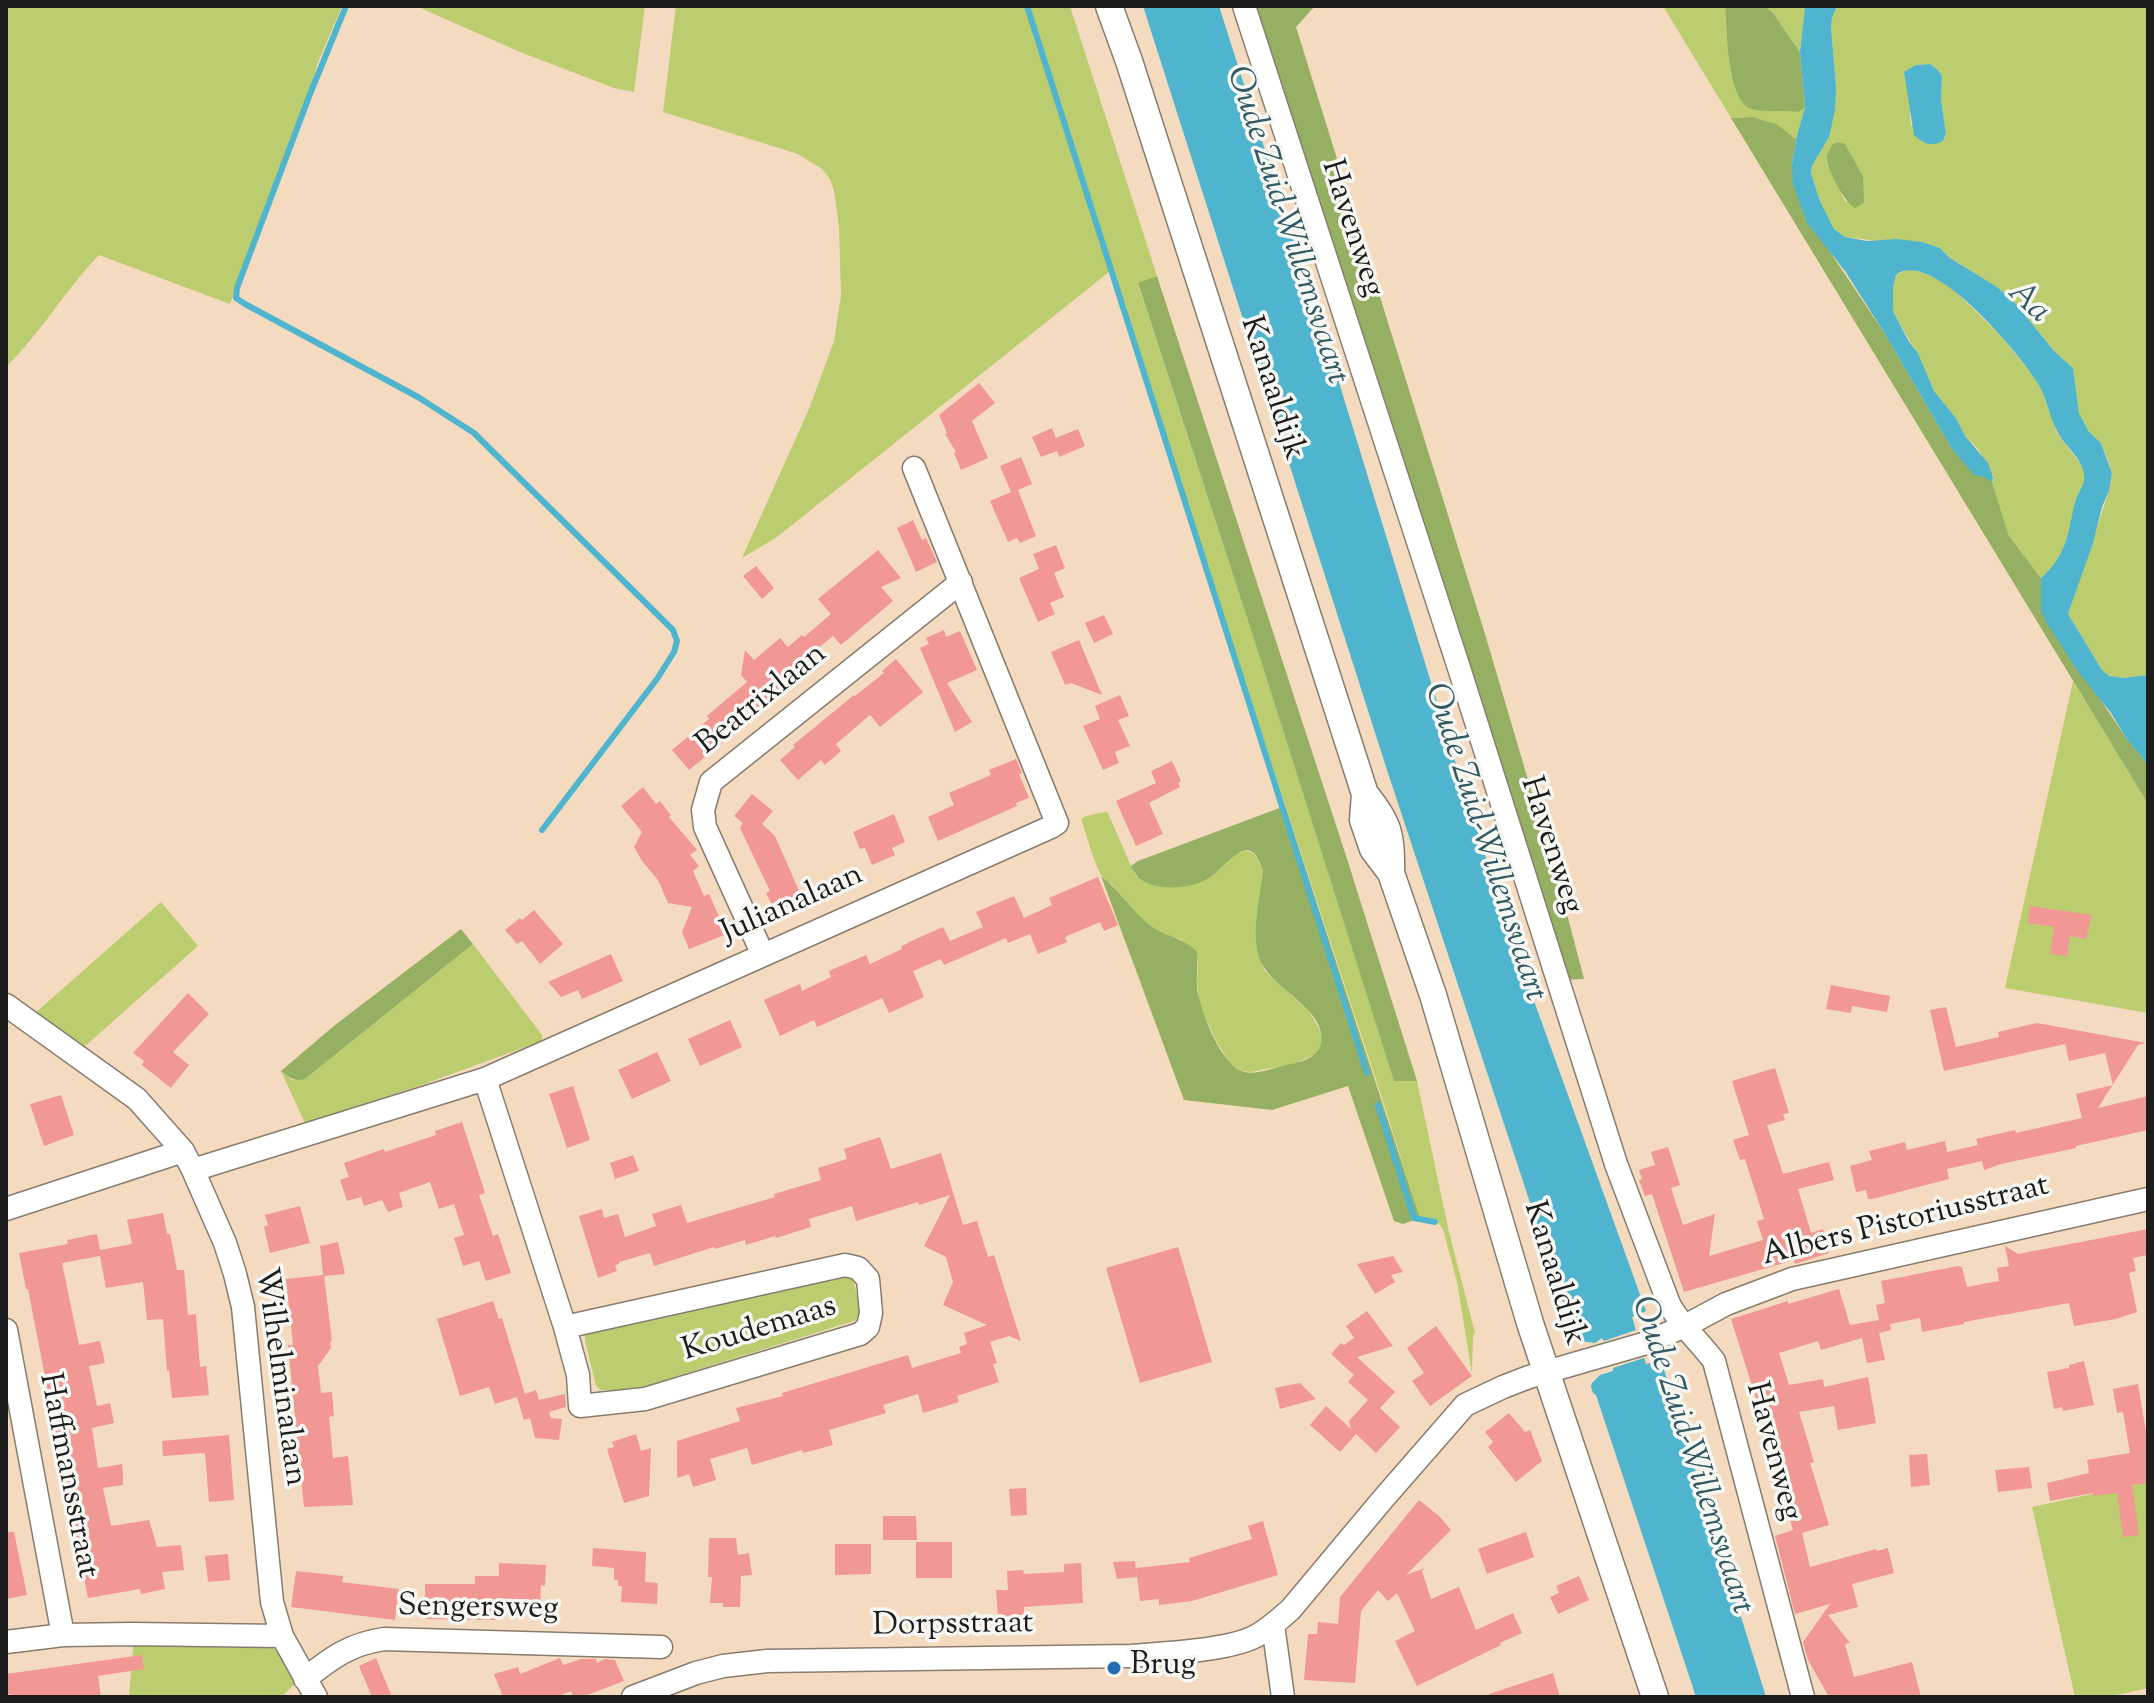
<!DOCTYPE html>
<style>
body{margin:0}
#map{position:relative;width:2154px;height:1703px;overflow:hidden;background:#f4dbbf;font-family:"Sorts Mill Goudy",serif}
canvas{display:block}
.frame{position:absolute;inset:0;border:8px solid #1c1c1c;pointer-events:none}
</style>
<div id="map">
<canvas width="2154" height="1703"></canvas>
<div class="frame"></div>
</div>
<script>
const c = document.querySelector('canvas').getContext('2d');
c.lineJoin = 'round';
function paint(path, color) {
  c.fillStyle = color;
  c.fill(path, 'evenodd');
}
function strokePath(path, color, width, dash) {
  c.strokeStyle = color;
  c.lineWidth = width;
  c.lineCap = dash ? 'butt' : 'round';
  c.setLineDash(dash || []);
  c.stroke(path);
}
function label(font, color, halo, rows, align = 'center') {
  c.font = font + ' "Sorts Mill Goudy",serif';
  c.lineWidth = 7;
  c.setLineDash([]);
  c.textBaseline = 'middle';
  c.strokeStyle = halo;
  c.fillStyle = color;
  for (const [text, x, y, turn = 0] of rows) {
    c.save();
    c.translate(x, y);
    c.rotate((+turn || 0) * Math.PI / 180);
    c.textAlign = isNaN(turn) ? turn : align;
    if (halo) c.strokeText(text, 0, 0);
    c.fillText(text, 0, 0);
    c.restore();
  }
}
const green = new Path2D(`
 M6 6H342L317 65 308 98 230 304 99 255C65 290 41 333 6 367Z
 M416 6H645L634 92 614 88 520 52Z
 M676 6H1070L1157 276 1138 284 1261 661 1394 1080 1417 1081 1449 1232 1475 1333 1473 1335 1472 1374 1457 1282 1443 1229 1435 1219 1420 1218 1381 1095 1109 272 777 537 742 558 809 409 834 341 841 296 839 227 834 191 830 179 822 169 798 154 663 112Z
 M1663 6H1725L1727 39 1784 110 1799 112 1805 107 1796 139C1771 121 1761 116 1731 118Z
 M1765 6H1805L1800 52 1773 13Z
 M1837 6H2148V675L2123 678 2109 677 2102 670 2068 614 2109 491 2112 473 2108 460 2101 443 2089 432 2079 413 2073 368 2054 351 2016 304 1997 287 1950 258 1940 248 1845 237 1834 229 1820 201 1811 173 1812 166 1829 137 1836 86 1831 27 1832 18ZM1930 64 1938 70 1942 76 1941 99 1946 135 1943 141 1911 125 1910 115 1916 65ZM1845 145 1863 176 1846 203 1830 170Z
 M1909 269 1935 276 1951 287 2000 335 2039 383 2057 433 2083 467 2085 477 2083 486 2076 498 2070 526 2062 553 2054 566 2041 578 2009 536 1992 482 1993 476 1978 449 1965 436 1956 418 1934 391 1918 353 1910 342 1893 311V288L1896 275Z
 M2073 681 2148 804V1013L2005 988Z
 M1105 812 1108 813 1131 866 1137 877 1233 856C1250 844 1258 855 1263 871L1256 941 1264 970 1309 1011 1318 1027 1321 1034V1046L1316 1054 1294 1064 1250 1072 1241 1071 1229 1062 1215 1039 1200 1006 1197 984 1198 961 1181 939C1150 935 1132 908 1113 886 1109 882 1103 878 1100 873 1092 857 1087 836 1081 819L1086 816Z
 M161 902 198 946 83 1048 34 1014Z
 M473 944 542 1035V1041L416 1087 305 1123 281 1071 292 1080 305 1079Z
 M851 1274 853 1278 861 1313 860 1317 854 1321 633 1390H600L596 1386 585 1341V1335L590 1330Z
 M2148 1482V1688L2108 1697H2075L2032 1507Z
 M134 1637 274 1643 298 1681 281 1697H129Z`);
const forest = new Path2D(`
 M1252 6H1315L1296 27 1485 634 1562 895 1584 979 1561 980Z
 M1725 6H1765L1773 13 1800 52 1805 107 1799 112C1786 110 1760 113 1749 108 1727 96 1727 29 1725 6Z
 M1752 117 1776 124 1796 139 1792 164 1828 249 1885 334 1952 449 1992 482 2009 536 2041 578V610L2126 738 2148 765V804L1731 118Z
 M1838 142 1845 144 1863 176 1864 203 1855 208C1844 202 1827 170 1827 156 1828 153 1831 147 1833 144Z
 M1157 276 1348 862 1417 1081H1394L1261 661 1138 283Z
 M1285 806 1420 1218 1403 1224 1394 1221 1348 1086 1272 1110 1184 1100 1101 876C1122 892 1134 916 1157 930 1172 938 1185 939 1197 952 1198 964 1196 976 1197 989 1201 1011 1220 1065 1244 1072 1256 1075 1274 1068 1286 1065 1299 1063 1318 1058 1321 1044 1328 1008 1268 988 1259 957 1251 934 1260 896 1263 871 1250 828 1230 863 1210 877 1192 890 1154 892 1138 877 1137 876 1131 867 1131 866L1138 861Z
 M461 929 473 944 305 1079C294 1082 290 1078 281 1071L335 1025Z`);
const water = new Path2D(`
 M1143 6H1219L1341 389 1452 751 1512 940 1646 1311 1632 1317 1646 1364 1661 1360 1766 1697H1696L1596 1395 1593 1393 1386 767Z
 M1805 6H1837L1832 18 1831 27 1836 86 1835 110 1829 137 1812 166 1811 173 1820 201 1834 229 1845 237 1867 241 1896 239 1922 242 1940 248 1950 258 1997 287 2016 304 2054 351 2073 368 2079 413 2089 432 2101 443 2112 473 2109 491 2102 507 2093 543 2068 614 2102 670 2109 676 2123 678 2148 675V765L2126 738 2111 713 2079 673 2046 622 2041 610V578C2068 554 2067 534 2075 502 2078 491 2086 485 2084 474 2082 458 2065 446 2058 433 2049 417 2047 397 2037 382 2019 354 1932 247 1896 275L1893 288V311L1909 342 1918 353 1934 391 1956 418 1965 436 1988 463 1993 477 1992 482 1984 477 1974 475 1952 449 1885 334 1845 271 1807 223 1793 184 1792 164 1796 139 1805 107 1800 52Z
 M1930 64 1938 70 1942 76 1941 99 1946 134 1943 141C1931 147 1924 144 1914 135L1904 72 1916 65Z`);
const pier = new Path2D(`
 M1639 1329 1647 1357 1613 1368V1371L1600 1375 1592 1383 1589 1393 1571 1337 1580 1341 1595 1343 1602 1338 1604 1341Z`);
const stream = new Path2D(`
 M346 6 310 94 237 288 236 298 245 304 418 397 474 433 673 630 677 641 674 652 657 679 542 830
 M1027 6 1367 1073
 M1378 1105 1414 1218 1435 1222`);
const building = new Path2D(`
 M979 383 995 403 972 421 988 458 961 470 954 453 956 452 945 434 947 433 939 415Z
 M1052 428 1056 438 1078 429 1085 446 1059 457 1057 451 1041 457 1032 437Z
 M1021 457 1032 484 1018 490 1036 536 1020 543 1017 538 1008 542 990 501 1011 492 1000 466Z
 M913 520 922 540 926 538 937 562 916 572 897 528Z
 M1056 545 1065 568 1054 573 1064 597 1050 603 1055 614 1038 622 1019 578 1039 569 1033 554Z
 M878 550 901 578 881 587 893 601 841 645 833 636 801 662 807 670 804 673 805 674 758 713 751 705 719 731 726 740 689 770 672 750 709 719 707 716 747 682 741 675 745 650 754 660 780 638 788 647 802 635 804 637 831 614 818 599Z
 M756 566 774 588 762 599 743 576Z
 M1104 615 1113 634 1094 643 1085 623Z
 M944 630 946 637 960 631 977 670 947 683 972 722 955 732 920 648 929 644 926 638Z
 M1079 640 1102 695 1071 683 1065 685 1051 652Z
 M896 659 923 692 880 727 870 715 836 744 841 751 825 765 821 760 798 780 780 760 795 747 793 745 854 695 855 696 884 673 882 671Z
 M1120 695 1129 716 1118 720 1130 746 1115 752 1119 763 1103 770 1083 726 1100 719 1095 706Z
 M1016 759 1022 773 1019 774 1029 798 1016 803 1017 806 938 841 928 817 954 805 949 793 991 775 989 770Z
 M1172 761 1181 781 1178 783 1180 787 1149 803 1163 834 1136 846 1116 801 1156 783 1151 771Z
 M643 787 656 804 660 801 671 815 669 817 697 850 690 855 699 866 693 871 704 896 709 894 727 934 689 949 682 932 692 907 668 903 658 880 642 861 634 847 642 832 621 806Z
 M752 794 773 811 762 824 775 836 803 900 779 910 778 908 774 909 766 893 770 891 740 828 743 823 734 816Z
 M894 814 905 842 892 848 895 855 872 865 865 848 860 849 853 832Z
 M1098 877 1118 925 1104 931 1100 922 1065 937 1067 942 1038 954 1030 934 1008 943 1006 938 944 965 941 959 913 971 924 997 889 1013 882 998 817 1027 814 1020 780 1036 764 1000 800 984 802 991 831 977 829 971 866 955 870 964 902 949 901 947 909 942 943 927 950 941 983 927 976 912 1014 896 1024 918 1052 905 1049 898Z
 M2030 906 2092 915 2086 939 2070 936 2067 956 2050 954 2054 927 2028 923Z
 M534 910 563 944 540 964 522 941 517 944 505 930 520 918 522 920Z
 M611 954 623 981 582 999 578 990 561 997 548 982Z
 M1831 985 1890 996 1887 1012 1852 1006 1851 1013 1826 1009Z
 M188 993 209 1014 173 1052 189 1065 171 1088 142 1065 144 1061 133 1053Z
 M1946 1007 1956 1047 1999 1037 1998 1032 2037 1023 2146 1043 2138 1045 2098 1108 2148 1096V1130L2076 1146V1148L2001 1164 1984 1170 1982 1161 1947 1169 1949 1179 1872 1199H1868L1866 1190 1856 1192 1850 1166 1872 1160 1869 1151 1905 1142 1907 1150 1945 1141 1947 1152 1978 1145 1976 1139 2015 1130 2016 1133 2082 1118 2076 1094 2113 1085 2105 1053 2069 1061 2065 1044 1944 1071 1930 1010Z
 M730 1020 742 1047 700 1066 688 1039Z
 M657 1052 671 1081 632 1099 618 1070Z
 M1775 1068 1789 1113 1783 1114 1785 1120 1767 1125 1783 1174 1829 1162 1834 1180 1798 1189 1811 1233 1823 1229 1829 1253 1795 1264 1794 1260 1684 1292 1652 1194 1645 1196 1639 1180 1642 1179 1639 1170 1655 1165 1651 1152 1668 1147 1680 1185 1671 1188 1683 1225 1715 1214 1709 1256 1763 1240 1757 1221 1764 1219 1745 1159 1740 1160 1733 1140 1749 1135 1732 1081Z
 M573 1086 590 1140 567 1148 549 1094Z
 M61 1095 74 1135 44 1146 30 1104Z
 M462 1122 485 1193 479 1195 493 1236 498 1234 511 1273 486 1281 479 1261 463 1266 454 1238 464 1235 454 1204 439 1209 430 1182 399 1193 403 1207 388 1212 382 1200 364 1206 361 1197 347 1201 340 1180 349 1177 344 1163 384 1149 385 1152 436 1135 435 1131Z
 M880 1137 891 1169 941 1153 963 1225 977 1221 988 1257 994 1255 1021 1341 1009 1336 990 1342 997 1363 993 1364 999 1382 957 1396 959 1402 923 1413 918 1394 883 1405 886 1413 829 1430 833 1445 815 1450 803 1453 802 1450 752 1465 747 1448 710 1459 716 1480 693 1487 689 1474 677 1478V1441L740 1421 736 1408 783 1396 782 1393 908 1355 912 1368 961 1353 959 1347 967 1344 964 1333 987 1325 943 1305 953 1282 946 1257 924 1246 950 1195 919 1205 918 1202 856 1221 852 1206 809 1219 811 1227 776 1238 775 1236 746 1245 745 1240 715 1249 714 1247 654 1266 650 1253 619 1262V1264L615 1265 617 1271 598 1278 579 1216 602 1209 604 1218 618 1214 625 1237 656 1226 652 1214 681 1205 687 1223 775 1197 774 1194 821 1180 818 1168 847 1159 844 1149Z
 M633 1155 639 1171 615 1179 610 1163Z
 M300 1206 310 1243 270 1253 264 1227 268 1225 265 1215Z
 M163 1213 167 1234H170L177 1270H184L188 1315 196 1314 200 1367 206 1366 209 1395 172 1398 169 1370 167 1371 163 1319 147 1320 143 1282 106 1288 100 1256 62 1263 79 1345 100 1341 105 1363 89 1366 97 1406 110 1403 114 1423 92 1428 98 1468 122 1464 123 1474V1485L103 1488 111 1526 149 1520 157 1547 181 1545 184 1570 162 1572 165 1589 141 1594 140 1589 88 1598 28 1289H26L19 1253 68 1244 67 1240 97 1234 100 1250 132 1244 127 1220Z
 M2148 1229V1255L2133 1258 2136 1271 2129 1273 2137 1312 2116 1319 2074 1326 2069 1303 1964 1322V1324L1922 1332 1920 1318 1890 1324 1891 1330 1879 1333 1885 1360 1867 1363 1862 1338 1821 1350 1818 1341 1779 1353 1789 1385 1823 1379 1824 1387 1868 1377 1876 1423 1838 1430 1834 1406 1799 1412 1814 1462 1810 1463 1829 1525 1802 1533 1810 1567 1876 1549 1877 1551 1888 1548 1894 1573 1852 1584 1858 1607 1828 1615 1850 1643 1845 1644 1854 1677 1912 1662 1921 1697H1829L1808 1660 1803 1642 1830 1604 1795 1614 1775 1536 1793 1530 1783 1497 1774 1463 1776 1462 1731 1319 1788 1301V1304L1839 1289 1850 1325 1879 1320 1876 1305 1885 1303 1881 1281 1958 1266 1962 1267 1967 1287 1999 1281 1997 1268 2009 1266 2005 1246 2018 1254Z
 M338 1242 345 1274 324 1276 332 1341 330 1342 331 1348 318 1366 321 1393 332 1392 334 1416 329 1417 333 1458 348 1456 353 1505 304 1507 288 1345H293L286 1279 323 1275 320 1246Z
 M1178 1247 1212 1362 1140 1383 1106 1268Z
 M1393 1256 1403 1272 1391 1275 1395 1282 1375 1294 1357 1264Z
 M493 1301 499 1319 502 1318 525 1394 536 1390 539 1400 565 1394 566 1407 549 1412 551 1418 562 1419 559 1440 535 1438 530 1418 524 1420 517 1397 495 1404 489 1387 460 1396 437 1319Z
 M1367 1311 1393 1346 1357 1357 1395 1392 1380 1408 1400 1427 1376 1453 1356 1434 1340 1452 1310 1425 1326 1406 1351 1429 1349 1421 1368 1400 1348 1382 1354 1375 1331 1354 1341 1343 1344 1345 1354 1338 1346 1326Z
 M1436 1326 1472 1376 1430 1406 1412 1381 1424 1373 1407 1348Z
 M2084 1361 2094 1405 2063 1411 2062 1407 2054 1409 2047 1372 2069 1368V1365Z
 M1300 1383 1316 1399 1280 1409 1275 1388Z
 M2138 1384 2148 1444V1483L2132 1485 2139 1535 2123 1537 2117 1493 2093 1496V1493L2050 1501 2047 1483 2089 1473 2087 1460 2130 1453 2123 1412 2117 1413 2113 1389Z
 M1509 1413 1525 1432 1530 1430 1542 1461 1516 1482 1488 1447 1493 1442 1485 1432Z
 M636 1434 641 1451 651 1448 649 1496 624 1503 607 1449 614 1447 612 1442Z
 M229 1435 234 1500 209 1502 205 1453 163 1456 162 1441Z
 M1927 1454 1930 1485 1911 1487 1909 1455Z
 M2029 1467 2032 1488 1998 1492 1995 1470Z
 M1026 1488 1027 1515 1011 1516 1009 1489Z
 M1419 1500 1439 1516 1451 1530 1406 1575 1425 1568 1422 1571 1431 1599 1459 1587 1476 1630 1513 1613 1522 1633 1500 1643 1501 1645 1417 1686 1395 1641 1415 1631 1397 1593 1388 1601 1378 1590 1361 1611 1355 1683 1304 1680 1308 1634H1317L1318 1622 1338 1624 1340 1597Z
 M883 1516H916L917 1540H883Z
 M1263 1521 1278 1575 1192 1601 1159 1605V1599L1140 1601 1136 1568 1190 1562 1189 1558 1252 1539 1248 1526Z
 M6 1532H14L27 1595 6 1599Z
 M1526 1532 1534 1557 1487 1574 1478 1549Z
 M709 1538H736L738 1555 749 1553 752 1575 741 1576 740 1607H723V1603H710L712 1577H708Z
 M916 1542H952V1578H916Z
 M835 1544H871V1574L835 1575Z
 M593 1548 646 1552 645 1582 658 1583 657 1604 621 1602 622 1586H618V1580H614V1568L592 1566Z
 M228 1554 230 1580 208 1582 205 1556Z
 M1135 1561 1137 1577 1117 1579 1113 1562Z
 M499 1563 546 1565 545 1586 541 1585 540 1612 496 1610V1620L425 1619V1584H475V1576H499Z
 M1081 1563 1083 1603 1024 1607V1615L998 1617 996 1590H1008L1007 1571 1023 1570 1024 1574 1064 1572V1564Z
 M296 1571 343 1576 342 1582 399 1589 395 1620 291 1607Z
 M1579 1576 1589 1600 1558 1614 1550 1597 1559 1593 1556 1586Z
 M142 1655 144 1669 98 1676 101 1697H11V1694L6 1695V1674Z
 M376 1658 392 1697H372L359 1666Z
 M560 1658 563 1665 581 1659H596L597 1663 605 1659 615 1660 624 1681 582 1697H573L571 1691 557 1697H503L494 1674 518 1667 520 1674Z
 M1553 1673 1560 1697H1489V1694Z`);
const minor = new Path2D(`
 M1244 6 1459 668 1616 1164 1669 1304C1680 1325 1700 1342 1714 1361L1803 1697
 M763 955 705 827 703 810 711 782 961 582
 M6 1005 137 1099 183 1151 193 1170 225 1243 235 1274 243 1307 272 1602 282 1636 316 1697
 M485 1079 565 1327 845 1265 858 1268 868 1279 871 1313 868 1327 860 1334 645 1399 580 1406 578 1375 565 1327
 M193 1170 485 1079 1051 827 1057 823 914 468
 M6 1209 183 1151
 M6 1330 63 1635
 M1273 1625 1283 1697
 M6 1642 63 1635 132 1634 282 1636
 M305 1679C331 1658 350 1644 384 1639L661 1647
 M633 1697 696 1673 723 1666 767 1661 1131 1656C1163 1653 1228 1651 1256 1636 1269 1629 1280 1619 1291 1609L1383 1499 1465 1405 1503 1387 1529 1377 1643 1344 1685 1326 1726 1304 1792 1279 2148 1199`);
const major = new Path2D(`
 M1109 6 1129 61 1365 794C1389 823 1392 836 1391 873
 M1365 794 1363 820 1373 849 1391 873 1433 995 1530 1323 1655 1697`);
const markers = [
 [1114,1668,8,"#1f6fb2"]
];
const streetNames = [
 ["Havenweg",1350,229,72],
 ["Kanaaldijk",1270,389,72],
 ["Beatrixlaan",763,701,-39],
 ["Havenweg",1549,846,72],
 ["Julianalaan",793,906,-24],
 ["Albers Pistoriusstraat",1906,1223,-14],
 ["Kanaaldijk",1552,1274,73],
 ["Koudemaas",760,1331,-17],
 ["Wilhelminalaan",278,1377,82],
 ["Havenweg",1771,1452,75],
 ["Haffmansstraat",66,1476,79],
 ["Sengersweg",478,1610,1],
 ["Dorpsstraat",953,1627,-1]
];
const poiNames = [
 ["Brug",1130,1668]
];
const waterNames = [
 ["Oude Zuid-Willemsvaart",1285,226,72],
 ["Aa",2027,304,44],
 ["Oude Zuid-Willemsvaart",1483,843,72],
 ["Oude Zuid-Willemsvaart",1690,1456,72]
];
paint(green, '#bccd70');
paint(forest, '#95b062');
paint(water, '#4fb5ce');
paint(pier, '#f4dbbf');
strokePath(stream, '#4fb5ce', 6);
paint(building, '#f19794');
strokePath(minor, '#887c6e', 25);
strokePath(major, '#887c6e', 29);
strokePath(minor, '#fff', 22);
strokePath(major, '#fff', 26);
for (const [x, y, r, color] of markers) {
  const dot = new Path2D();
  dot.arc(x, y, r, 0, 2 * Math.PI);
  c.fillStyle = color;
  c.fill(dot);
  strokePath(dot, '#f6f6f2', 3);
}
label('32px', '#1c1c1c', '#f6f6f2', streetNames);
label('32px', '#1c1c1c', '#f6f6f2', poiNames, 'left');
label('italic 34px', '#305963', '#f6f6f2', waterNames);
</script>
